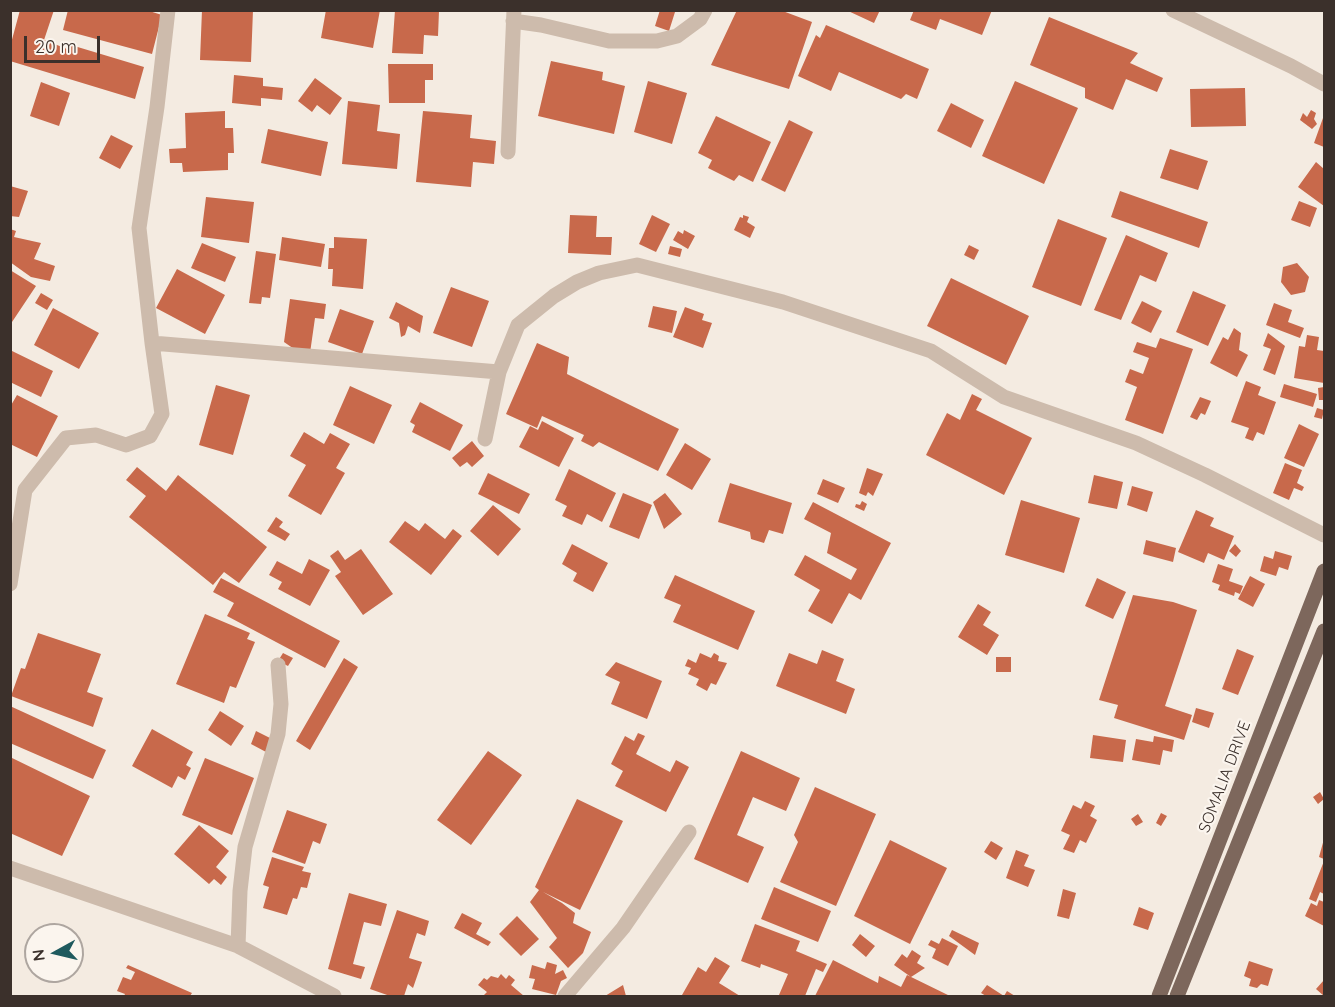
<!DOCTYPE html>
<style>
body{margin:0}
#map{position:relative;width:1335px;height:1007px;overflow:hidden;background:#f4ebe1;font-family:Quicksand,sans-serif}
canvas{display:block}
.frame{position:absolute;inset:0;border:12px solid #3b302b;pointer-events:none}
.north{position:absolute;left:24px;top:923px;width:60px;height:60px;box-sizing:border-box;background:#fbf5ee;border:2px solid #aea6a0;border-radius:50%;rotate:262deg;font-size:16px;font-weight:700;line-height:24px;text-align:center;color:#3b302b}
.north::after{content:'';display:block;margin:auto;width:21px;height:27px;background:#1f5a5e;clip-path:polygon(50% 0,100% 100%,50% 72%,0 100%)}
.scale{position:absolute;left:24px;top:36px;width:76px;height:27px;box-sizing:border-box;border:3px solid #3b302b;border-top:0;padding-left:8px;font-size:18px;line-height:21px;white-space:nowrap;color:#3b302b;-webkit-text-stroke:4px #fbf5ee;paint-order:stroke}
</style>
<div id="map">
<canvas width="1335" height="1007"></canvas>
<div class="frame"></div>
<div class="north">N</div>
<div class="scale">20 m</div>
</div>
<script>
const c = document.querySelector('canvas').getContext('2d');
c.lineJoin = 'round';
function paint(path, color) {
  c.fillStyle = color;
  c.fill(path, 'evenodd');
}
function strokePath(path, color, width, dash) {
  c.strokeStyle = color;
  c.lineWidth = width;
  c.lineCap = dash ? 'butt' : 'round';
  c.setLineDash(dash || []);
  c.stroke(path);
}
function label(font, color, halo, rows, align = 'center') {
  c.font = font + ' Quicksand,sans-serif';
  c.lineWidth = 4.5;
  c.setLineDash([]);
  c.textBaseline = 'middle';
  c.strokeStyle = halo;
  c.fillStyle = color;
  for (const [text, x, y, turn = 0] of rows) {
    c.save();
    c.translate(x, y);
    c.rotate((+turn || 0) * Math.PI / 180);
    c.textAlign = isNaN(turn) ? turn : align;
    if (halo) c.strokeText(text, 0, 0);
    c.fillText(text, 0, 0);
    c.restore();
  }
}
const building = new Path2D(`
 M20 10H54L44 40 70 50 71 45 144 67 135 99 10 61V47Z
 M68 10H146L162 15 152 54 63 30Z
 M202 10H253L251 62 200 60Z
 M326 10H380L373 48 321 38Z
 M395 10 439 11 438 36 424 35 423 54 392 53Z
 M660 10 675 12 669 31 655 26Z
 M737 10H780L812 22 789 89 711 65Z
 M846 10H880L874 23Z
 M914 10H992L982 35 940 19 936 30 910 20Z
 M1049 17 1138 53 1130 63 1163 78 1157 92 1126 79 1113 110 1085 98V88L1030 65Z
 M826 25 929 69 917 99 906 94 901 99 839 72 831 91 798 76 816 35 820 38Z
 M551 61 603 72 602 80 625 86 614 134 538 116Z
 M388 64H433V80H425V103H389Z
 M234 75 263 78V86L283 88 282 100 261 98V106L232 103Z
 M315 78 342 98 330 115 317 105 312 112 298 101Z
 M648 81 687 93 672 144 634 132Z
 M1015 81 1078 108 1044 184 982 156Z
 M41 82 70 93 59 126 30 116Z
 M1245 88 1246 126 1191 127 1190 89Z
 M348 101 380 105 377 131 400 134 397 169 342 164Z
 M951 103 984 120 971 148 937 131Z
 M1311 110 1316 113 1314 119 1317 124 1312 129 1300 120 1303 113 1307 117Z
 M225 111V128H233L234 153H228V170L183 172 182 163H170L169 149 186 148 185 113Z
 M423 111 472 115 470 138 496 141 494 164 473 162 471 187 416 182Z
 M716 116 771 142 753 182 739 175 734 181 708 168 712 160 698 153Z
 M1323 118H1324V147L1314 143Z
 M789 120 813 132 785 192 761 180Z
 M268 129 328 142 321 176 261 163Z
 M111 135 133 146 120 169 99 158Z
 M1170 149 1208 161 1198 190 1160 178Z
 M1316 162 1324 169V206L1298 187Z
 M10 186 28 191 19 217 10 216Z
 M1120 191 1208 222 1199 248 1111 217Z
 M206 197 254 202 249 243 201 237Z
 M1299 201 1317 208 1310 227 1291 220Z
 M570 215 597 216 596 237H612L611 255 568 253Z
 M652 215 670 224 656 252 639 244Z
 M743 215 749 217 747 222 755 227 750 238 734 230 740 217 743 218Z
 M1058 219 1107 238 1081 306 1032 287Z
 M10 229 16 231 14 237 41 243 34 259 55 266 50 281 31 277 10 262Z
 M684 230 695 236 688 249 673 240 678 231 683 234Z
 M1126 235 1168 253 1156 282 1140 275 1121 320 1094 310Z
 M282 237 325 244 321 267 279 260Z
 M334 237 367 239 363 289 332 286 333 269H328L329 248H334Z
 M202 243 236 257 225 282 191 268Z
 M969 245 979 250 974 260 964 255Z
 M670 246 682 249 680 257 668 254Z
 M256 251 276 254 270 298 262 297 261 304 249 303Z
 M1297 263 1309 277 1305 292 1291 295 1281 282 1283 267Z
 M177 269 225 295 205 334 156 308Z
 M10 270 36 286 10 325Z
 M951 278 1029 316 1006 365 927 326Z
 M451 287 489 301 472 347 433 333Z
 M1193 291 1226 305 1208 346 1176 332Z
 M41 293 53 300 47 310 35 303Z
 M290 299 326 304 324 319 315 318 310 353 297 351 284 342Z
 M1142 301 1162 311 1151 333 1131 323Z
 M396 302 423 316 420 333 408 326 405 335 401 337 399 323 389 318Z
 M1274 303 1292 310 1288 322 1304 328 1300 338 1266 325Z
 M653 306 677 311 672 333 648 327Z
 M685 307 704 314 702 320 712 323 703 348 673 337Z
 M53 308 99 333 79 369 34 345Z
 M340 309 374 321 362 354 328 342Z
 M1234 328 1241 333 1239 350 1248 355 1237 377 1210 363 1223 337 1228 340Z
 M1268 333 1285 346 1275 375 1263 370 1271 349 1263 346Z
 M1307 335 1319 337 1317 350 1324 351V383L1294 378 1299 346 1305 347Z
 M1160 338 1193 349 1163 434 1125 420 1137 387 1125 382 1130 369 1143 374 1149 358 1133 352 1137 342 1156 348Z
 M537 343 569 357 567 374 679 429 658 471 599 442 593 447 581 441 584 435 542 416 537 428 506 414Z
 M10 350 53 371 41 397 10 382Z
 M1246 381 1261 387 1258 395 1276 402 1264 435 1257 432 1253 441 1245 438 1249 428 1231 422Z
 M1284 384 1317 394 1313 407 1280 397Z
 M216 385 250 395 233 455 199 445Z
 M350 386 392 405 374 444 333 425Z
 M1324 387V400H1319L1318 388Z
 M972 394 982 399 976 410 1032 438 1004 495 926 455 947 413 960 420Z
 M17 395 58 416 37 457 10 444V407Z
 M1200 397 1211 401 1205 415 1201 413 1197 420 1190 417Z
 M420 402 463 425 450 451 412 432 415 425 410 422Z
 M1317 408 1324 410 1322 419 1314 417Z
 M542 421 574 438 559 467 519 447 530 426 538 430Z
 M1299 424 1319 434 1304 467 1284 458Z
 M304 432 324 444 330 433 350 444 336 468 345 473 321 515 288 496 306 465 290 456Z
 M472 441 484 456 472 467 467 462 460 467 452 458Z
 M685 443 711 459 692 490 666 475Z
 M1285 463 1302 470 1297 483 1304 487 1302 491 1294 488 1289 500 1273 493Z
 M137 467 166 491 178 475 267 547 239 583 224 572 213 585 129 517 146 496 126 480Z
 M867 468 883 474 873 496 868 492 866 496 859 493Z
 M569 469 616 493 602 522 587 514 582 525 562 516 567 506 555 500Z
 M488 473 530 494 519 514 478 494Z
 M1094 475 1123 482 1117 509 1088 503Z
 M823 479 845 488 838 503 817 494Z
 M730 483 792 503 783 534 769 530 764 543 751 539 750 532 718 522Z
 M1132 486 1153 492 1147 512 1127 505Z
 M623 493 652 505 639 539 609 527Z
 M665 493 682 514 664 529 653 502Z
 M1021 500 1080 518 1064 573 1005 555Z
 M862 501 867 504 864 511 855 507 856 504 860 505Z
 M813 502 891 543 861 600 849 593 832 624 808 611 820 590 794 575 805 555 851 580 857 569 827 553 831 533 804 519Z
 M493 505 521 529 498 556 470 531Z
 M1196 510 1214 518 1210 526 1234 536 1224 560 1208 553 1204 563 1178 552Z
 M276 517 283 522 279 527 290 534 285 541 267 531Z
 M405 521 419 531 425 523 445 539 453 529 462 536 431 575 389 542Z
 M1146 540 1176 548 1173 562 1143 554Z
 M572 544 608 563 593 592 573 581 577 573 562 564Z
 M1235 544 1241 551 1236 557 1229 551Z
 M361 549 393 594 363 615 335 576 341 572 330 556 338 550 345 560Z
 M1275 551 1292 556 1288 570 1279 567 1276 576 1260 571 1264 556 1273 559Z
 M309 559 330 570 310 606 278 589 282 582 269 575 277 561 302 574Z
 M1218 564 1233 569 1229 581 1243 586 1240 594 1235 592 1234 596 1218 590 1220 585 1212 582Z
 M675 575 755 611 738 650 673 622 681 605 664 598Z
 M1250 576 1265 584 1253 607 1238 599Z
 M221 578 340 641 325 668 227 616 234 603 213 592Z
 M1097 578 1126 592 1113 619 1085 606Z
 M1133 595 1173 602 1197 610 1165 706 1192 715 1184 740 1114 718 1118 705 1099 700Z
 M978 604 991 612 983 625 999 635 987 655 958 637Z
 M205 614 250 633 247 639 255 642 236 688 230 686 224 703 176 684Z
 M38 633 101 654 87 692 103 698 93 727 11 696 21 668 25 669Z
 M1237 649 1254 656 1238 695 1222 689Z
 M822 650 844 659 836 681 855 689 846 714 776 686 789 653 817 664Z
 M283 653 293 658 288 666 278 661Z
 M700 653 711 658 714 653 719 656 718 661 727 663 716 685 711 683 707 691 696 685 699 679 688 674 691 668 685 666 688 659 696 663Z
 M996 657H1011V672H996Z
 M344 658 358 667 310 750 296 741Z
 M616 662 662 681 647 719 611 704 620 682 605 675Z
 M10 706 106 750 93 779 10 743Z
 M1196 708 1214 713 1209 728 1192 722Z
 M220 711 244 726 231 746 208 730Z
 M152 729 193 752 186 765 191 768 185 780 178 776 172 788 132 766Z
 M256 731 272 739 266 752 251 744Z
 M638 733 645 736 636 754 670 772 676 760 689 767 666 812 615 786 623 771 611 764 625 736 634 741Z
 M1093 735 1126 740 1123 762 1090 758Z
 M1154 736 1174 740 1172 752 1163 750 1160 765 1132 760 1136 739 1153 742Z
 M488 751 522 775 471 845 437 820Z
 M741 751 800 778 786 811 753 797 737 835 764 847 748 883 694 859Z
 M10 757 90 796 62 856 10 833Z
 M205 758 254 778 232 835 182 815Z
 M815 787 876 814 836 906 780 882 798 842 794 835Z
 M1320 792 1324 799 1318 804 1313 797Z
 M577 799 623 821 580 910 543 892 562 903 575 913 573 923 591 932 583 953 568 968 549 947 557 938 530 902 539 890 535 887Z
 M1085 801 1095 806 1090 816 1097 820 1086 843 1080 840 1074 853 1063 849 1070 835 1061 831 1073 805 1081 809Z
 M287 810 327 824 320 844 313 841 305 864 272 852Z
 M1161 813 1167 816 1161 826 1156 823Z
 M1138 814 1143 822 1136 826 1131 819Z
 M199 825 229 851 216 867 227 877 221 885 214 879 209 884 174 854Z
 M1324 839V859L1319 857Z
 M890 840 947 868 910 944 854 916Z
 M991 841 1003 848 996 860 984 852Z
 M1016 850 1029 855 1024 866 1035 870 1028 887 1006 878Z
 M272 857 304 867 302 871 311 873 307 888 301 887 297 899 293 898 287 915 263 908 269 887 263 885Z
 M1324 861V894L1320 892 1316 902 1309 899Z
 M774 887 831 911 818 942 761 919Z
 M1063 889 1076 893 1069 919 1057 916Z
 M349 893 387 904 381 926 364 922 353 964 365 967 361 979 328 969Z
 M1319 900 1324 902V926L1305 916 1311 903 1317 906Z
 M1139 907 1154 913 1148 930 1133 925Z
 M397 910 429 921 425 936 417 933 409 958 422 962 413 988 408 984 404 996H390L370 989Z
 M462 913 482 923 476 934 491 942 488 946 454 928Z
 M517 916 539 939 521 956 499 934Z
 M755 924 800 941 796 951 827 964 823 972 816 969 805 996 779 995 788 974 761 964 760 968 741 961Z
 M952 930 979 943 975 955 949 936Z
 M860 934 875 946 866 957 852 945Z
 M942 938 958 946 948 966 932 958 936 949 928 945 931 940 939 944Z
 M912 950 921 956 917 963 925 968 911 977 894 965 902 954 907 958Z
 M715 957 730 966 719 983 740 996H684L682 995 698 967 706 972Z
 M833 960 878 983 879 976 901 987 907 975 950 996H815Z
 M1249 961 1273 969 1268 986 1261 984 1257 988 1249 986 1251 979 1244 976Z
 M547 962 557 965 555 974 563 970 567 978 561 981 556 995 532 989 535 979 529 978 532 965 545 969Z
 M128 965 192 993 190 996H124L125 994 117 991 123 977 131 980 135 972 126 968Z
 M501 974 506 979 509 975 515 980 511 985 524 996H483L487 992 478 985 484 978 487 980 491 976 498 978Z
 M1324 980V996L1316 989Z
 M623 985 626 996H605Z
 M987 985 1004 996 1007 991 1015 996H986L981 993Z`);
const minor = new Path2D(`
 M1173 10 1291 66 1324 84
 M513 21 541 25 609 41H657L677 36 700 19 705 10
 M508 152 514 10
 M152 343 499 372
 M485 439 499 372 518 325 554 296 577 282 599 273 637 265 783 302 931 351 1004 397 1136 443 1205 475 1324 535
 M10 584 25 490 66 438 96 435 126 445 150 436 162 414 152 343 139 228 157 107 168 10
 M10 868 238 946 334 996
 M238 946 240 891 245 847 278 734 281 704 278 665
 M565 996 623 928 689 832`);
const major = new Path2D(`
 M1159 996 1324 571
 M1177 996 1324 631`);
const streetNames = [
 ["SOMALIA DRIVE",1225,777,-69]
];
paint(building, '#c8694b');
strokePath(minor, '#cdbbac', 15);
strokePath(major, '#7d675c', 15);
label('16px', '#3b302b', '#fbf5ee', streetNames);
</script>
